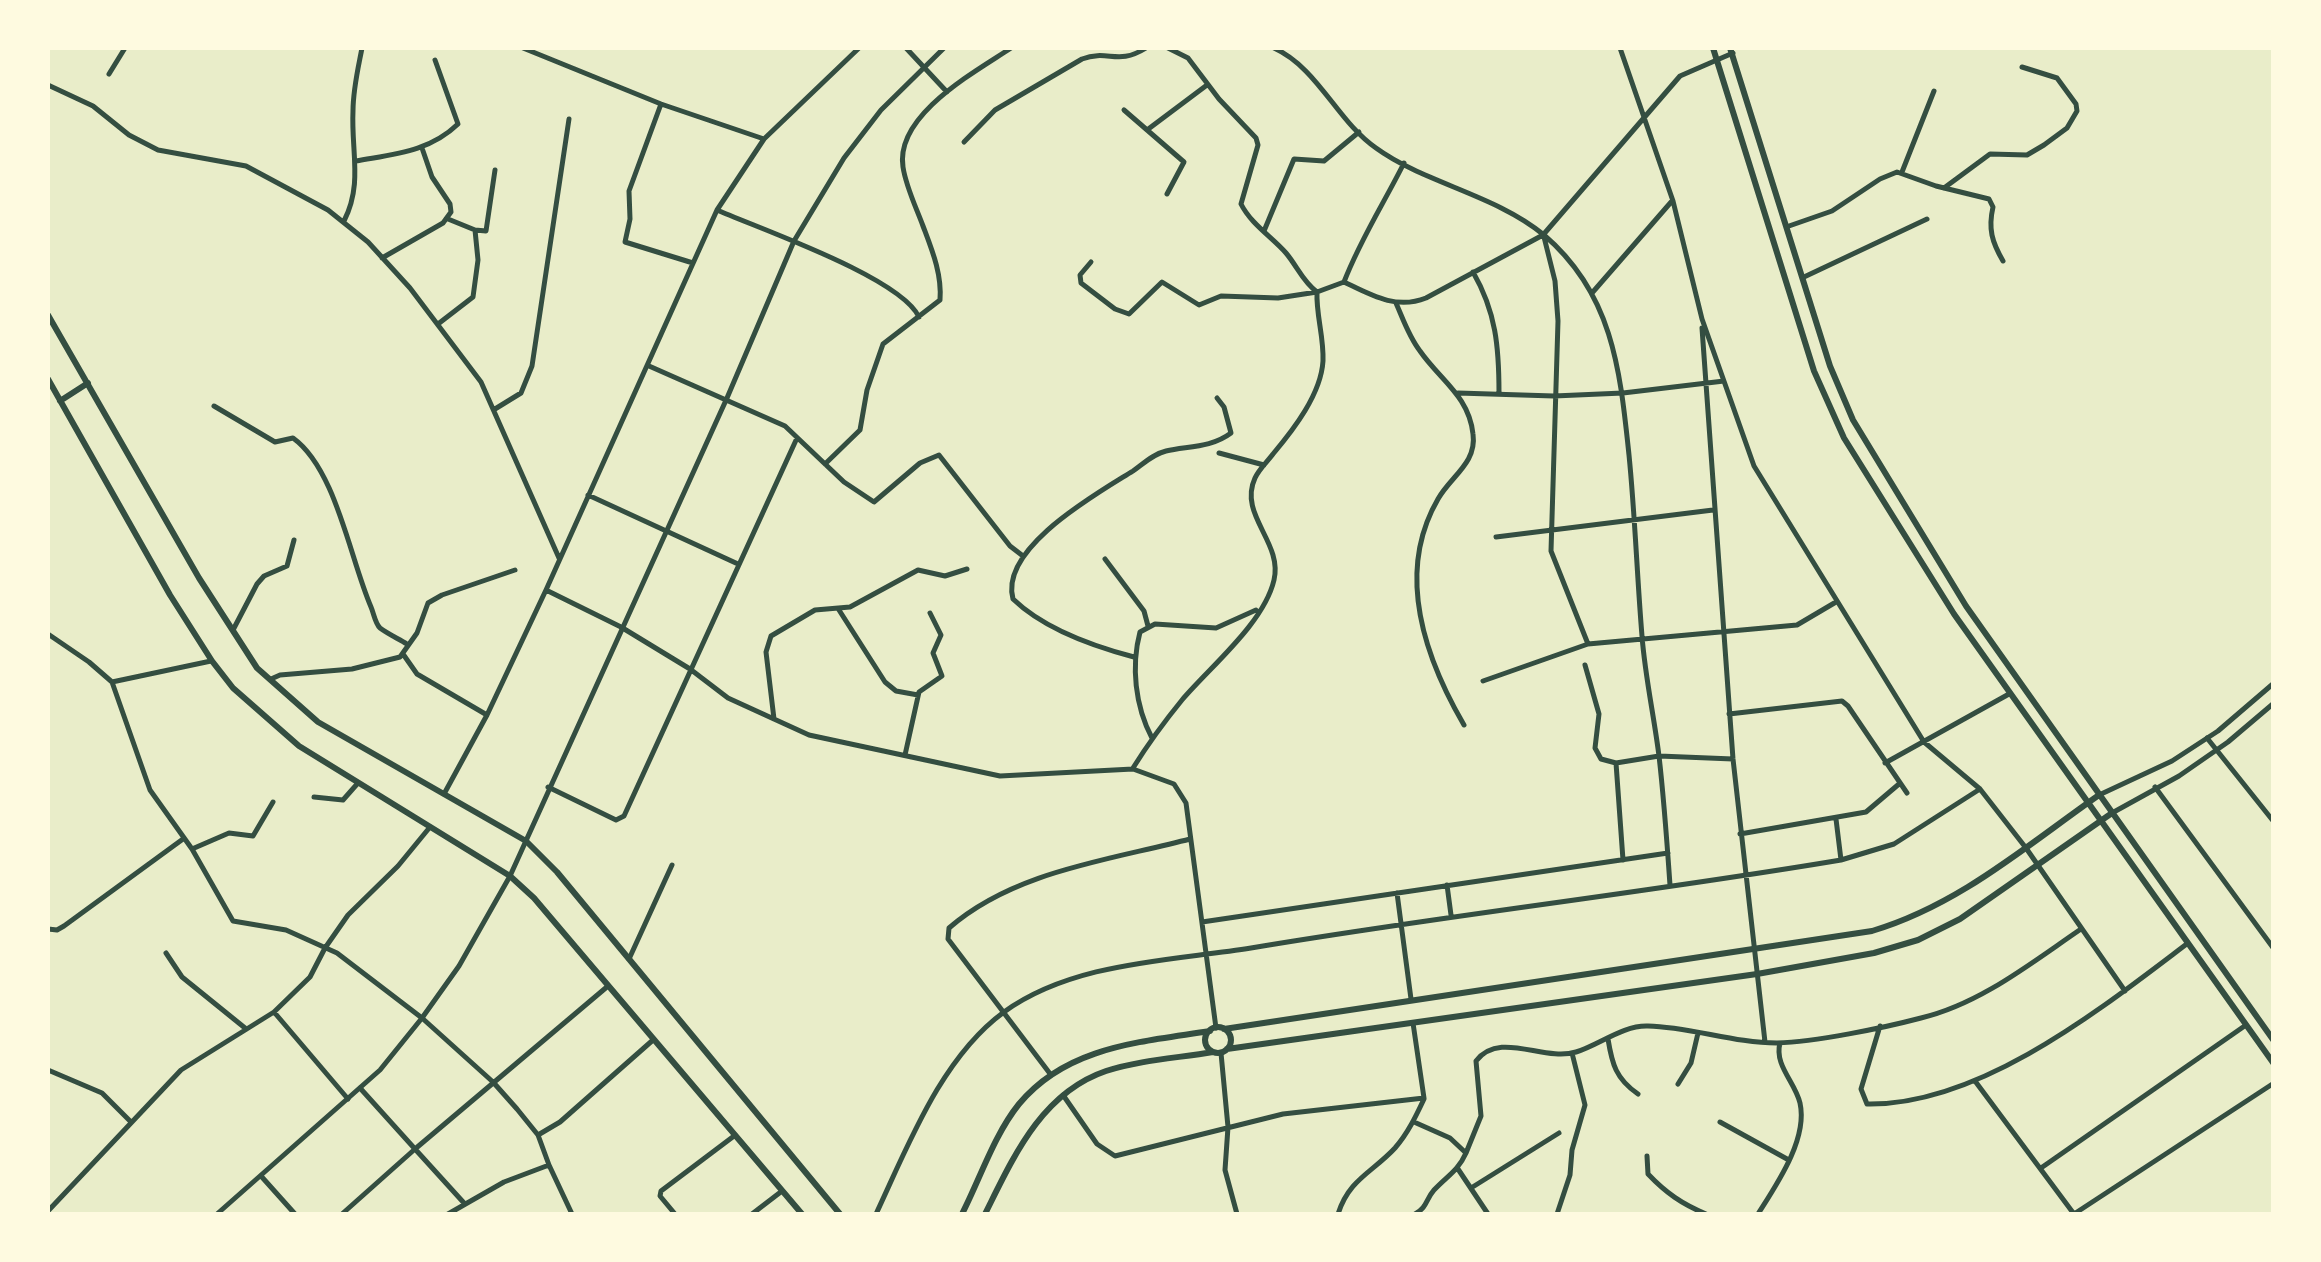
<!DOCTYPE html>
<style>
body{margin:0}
#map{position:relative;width:2321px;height:1262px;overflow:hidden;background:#e9edc9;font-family:Commissioner,sans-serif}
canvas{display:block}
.frame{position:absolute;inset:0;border:50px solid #fefae0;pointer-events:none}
</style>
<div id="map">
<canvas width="2321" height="1262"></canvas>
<div class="frame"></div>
</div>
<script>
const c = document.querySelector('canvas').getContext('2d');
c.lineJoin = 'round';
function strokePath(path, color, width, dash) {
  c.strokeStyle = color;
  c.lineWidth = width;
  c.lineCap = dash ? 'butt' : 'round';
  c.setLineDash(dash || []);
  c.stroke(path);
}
const minor = new Path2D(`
 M523 48 661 104 764 139
 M906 48 947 92
 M1168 48 1188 58 1219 99 1256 138 1258 145 1241 204C1251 224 1272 237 1286 253 1297 266 1303 282 1317 292L1344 282C1371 295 1396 310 1426 298L1543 235 1680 76 1733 53
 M1274 48C1318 68 1337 121 1376 148 1424 183 1496 195 1544 235 1613 294 1620 370 1629 455 1635 515 1637 576 1642 636 1645 676 1654 716 1659 756 1664 799 1667 842 1670 885
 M1620 48 1673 201 1702 319 1754 466 1924 742 1980 789 2026 848 2125 991
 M109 74 125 48
 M48 85 93 106 129 135 158 150 246 166 328 210 368 242 410 288 481 382 559 558
 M661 104 629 191 630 219 625 242 693 263
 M1124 110 1184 162 1167 194
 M1147 130 1207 85
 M964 142 995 110 1082 59C1109 49 1117 66 1146 48
 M356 161C394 154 429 152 458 124L435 60
 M1902 172 1934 91
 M1944 188 1990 154 2027 155 2044 145 2067 128 2077 111 2076 104 2057 78 2022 67
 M717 210C760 229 900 277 919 317
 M448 219 475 230 486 231 495 170
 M344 221C363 184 351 151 353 111 353 89 358 69 362 48
 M1789 226 1832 211 1880 179 1897 172 1936 186 1989 199 1993 207C1988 229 1992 242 2003 261
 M1264 231 1294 159 1324 161 1359 132
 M1544 237 1555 281 1558 321 1551 551 1588 644
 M382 258 443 223 451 212 450 204 432 177 422 148
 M1091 262 1080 275 1081 283 1115 309 1129 314 1162 282 1199 305 1221 296 1278 298 1317 292C1316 315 1324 337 1323 361 1321 394 1294 429 1273 454 1267 462 1259 469 1255 478 1238 515 1283 542 1274 580 1264 623 1211 666 1182 700 1164 722 1148 744 1133 768
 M1473 272C1496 312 1499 347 1499 393
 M1804 277 1927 219
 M1344 282C1360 240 1384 203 1404 163
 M1592 293 1672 201
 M1396 303C1403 319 1409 337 1420 351 1440 380 1469 396 1473 434 1477 463 1451 476 1438 499 1395 573 1425 658 1464 725
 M438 324 473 297 478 260 475 230
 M1702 328 1733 759 1765 1042
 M649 366 785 426 844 482 874 502 920 463 939 455 1010 546 1023 556
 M1458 393 1554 396 1623 393 1724 381
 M214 406 275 442 293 438C336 469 350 559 371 607 374 614 375 623 380 628 388 634 399 639 407 644
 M495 409 521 393 532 366 569 119
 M1219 453 1264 465
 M825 464 860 430 867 390 883 344 940 300C942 274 932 250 923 226 916 207 906 187 903 167 895 115 975 72 1011 48
 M588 495 738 564
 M1496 537 1713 510
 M1105 559 1144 611 1148 626
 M546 590 621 627 690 669 728 698 809 735 1000 776 1133 769 1174 784 1186 803 1216 1028
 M839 610 885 682 896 691 918 695
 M233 630 257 584 264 576 287 566 294 540
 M48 634 89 662 112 682 150 790 192 849 233 921 286 930 337 953 422 1018 493 1082 517 1109 538 1135 549 1165
 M403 654 417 674 487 715
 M1134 657C1092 646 1044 629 1013 599 999 548 1098 493 1133 471 1143 464 1153 454 1166 451 1188 446 1211 448 1231 433L1224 407 1217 398
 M1585 665 1599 714 1595 748 1601 759 1616 763 1659 756 1733 759
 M271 679 280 675 352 669 400 657 417 633 428 603 442 595 515 570
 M1483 681 1588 644 1797 625 1836 602
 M112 682 211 661
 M1729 714 1842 701 1848 706 1907 793
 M774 719 766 652 771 636 815 610 850 607 918 570 945 576 967 569
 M1152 738C1135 706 1131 666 1140 632L1155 624 1216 628 1256 610
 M2207 738 2274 822
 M905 755 919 692 942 676 933 653 941 635 930 613
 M1616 763 1623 860
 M1885 763 2009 694
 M548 787 616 820 624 816 797 438
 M2155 787 2274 949
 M444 794 487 715 546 590 717 210 764 139 859 48
 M314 797 343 800 358 783
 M1836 819 1841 860
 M1740 834 1866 812 1899 784
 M192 849 229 833 253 836 273 802
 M1447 885 1451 915
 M1397 893 1411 999
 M1202 922 1668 853
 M48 929 57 930 64 926 183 839
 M166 953 182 977 245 1028
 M629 959 672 865
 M274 1012 348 1099
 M1880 1026 1861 1089 1867 1104C1980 1106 2102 1008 2188 943
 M1608 1039C1612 1064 1616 1079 1638 1094
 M1221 1053 1228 1127 1225 1170 1237 1214
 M48 1070 102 1093 131 1122
 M1051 1075 948 939 949 928C1014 871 1110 860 1190 839
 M1975 1081 2074 1214 2274 1083
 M1678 1084 1691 1063 1698 1033
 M1063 1095 1097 1144 1115 1156 1283 1114 1424 1098 1413 1023
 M1414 1122 1450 1138 1466 1153C1458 1171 1447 1176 1434 1190 1426 1199 1427 1208 1415 1214
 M1720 1122 1787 1159
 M538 1135 560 1122 653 1040
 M1466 1153 1481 1116 1476 1061C1500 1030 1543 1062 1576 1052 1599 1045 1623 1025 1648 1026 1691 1027 1734 1043 1777 1043 1815 1042 1883 1028 1921 1018 1980 1004 2031 963 2081 929
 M1647 1156 1648 1174C1666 1193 1682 1204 1706 1214
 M2041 1168 2246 1025
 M1458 1169 1488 1214
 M261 1176 295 1214
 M1471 1188 1559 1133
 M464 1203 415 1149 608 986
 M48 1211 181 1070 274 1012 310 977 325 948 348 915 398 866 430 827
 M342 1214 415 1149 360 1088
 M448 1214 504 1182 549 1165 572 1214
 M675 1214 660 1196 661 1191 734 1136
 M752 1214 782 1191
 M876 1214C908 1146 941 1058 1004 1012 1073 962 1170 961 1251 948 1447 915 1645 893 1841 860L1894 844 1980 789
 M1338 1214C1349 1179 1373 1172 1395 1148 1408 1133 1416 1116 1424 1099
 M1557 1214 1570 1175 1572 1150 1585 1105 1572 1053
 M1758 1214C1777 1184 1808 1139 1800 1103 1795 1082 1774 1065 1780 1043`);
const tertiary = new Path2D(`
 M2099 795 2172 761 2218 731 2274 683
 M2112 813 2179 776 2228 742 2274 703
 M217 1214 380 1070 422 1018 459 966 510 876 727 398 794 241 844 158 881 110 944 48`);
const secondary = new Path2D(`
 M1713 48 1814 371 1844 438 1954 614 2274 1064
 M1730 48 1830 366 1853 420 1966 606 2274 1041
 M48 315 199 578 257 668 318 722 526 841 557 872 840 1214
 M48 379 170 595 212 661 233 688 299 746 510 876 534 898 802 1214
 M60 401 88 383
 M1205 1040a13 13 0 1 1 26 0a13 13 0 1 1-26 0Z
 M1224 1029 1872 931C1959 905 2026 846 2099 795
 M1227 1049 1757 974 1874 953 1918 940 1960 919 2112 813
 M962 1214C980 1179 994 1135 1019 1104 1067 1046 1141 1042 1210 1031
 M985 1214C1013 1158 1041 1093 1106 1071 1140 1060 1178 1058 1213 1052`);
strokePath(minor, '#344e41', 5);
strokePath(tertiary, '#344e41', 5);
strokePath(secondary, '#344e41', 6);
</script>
